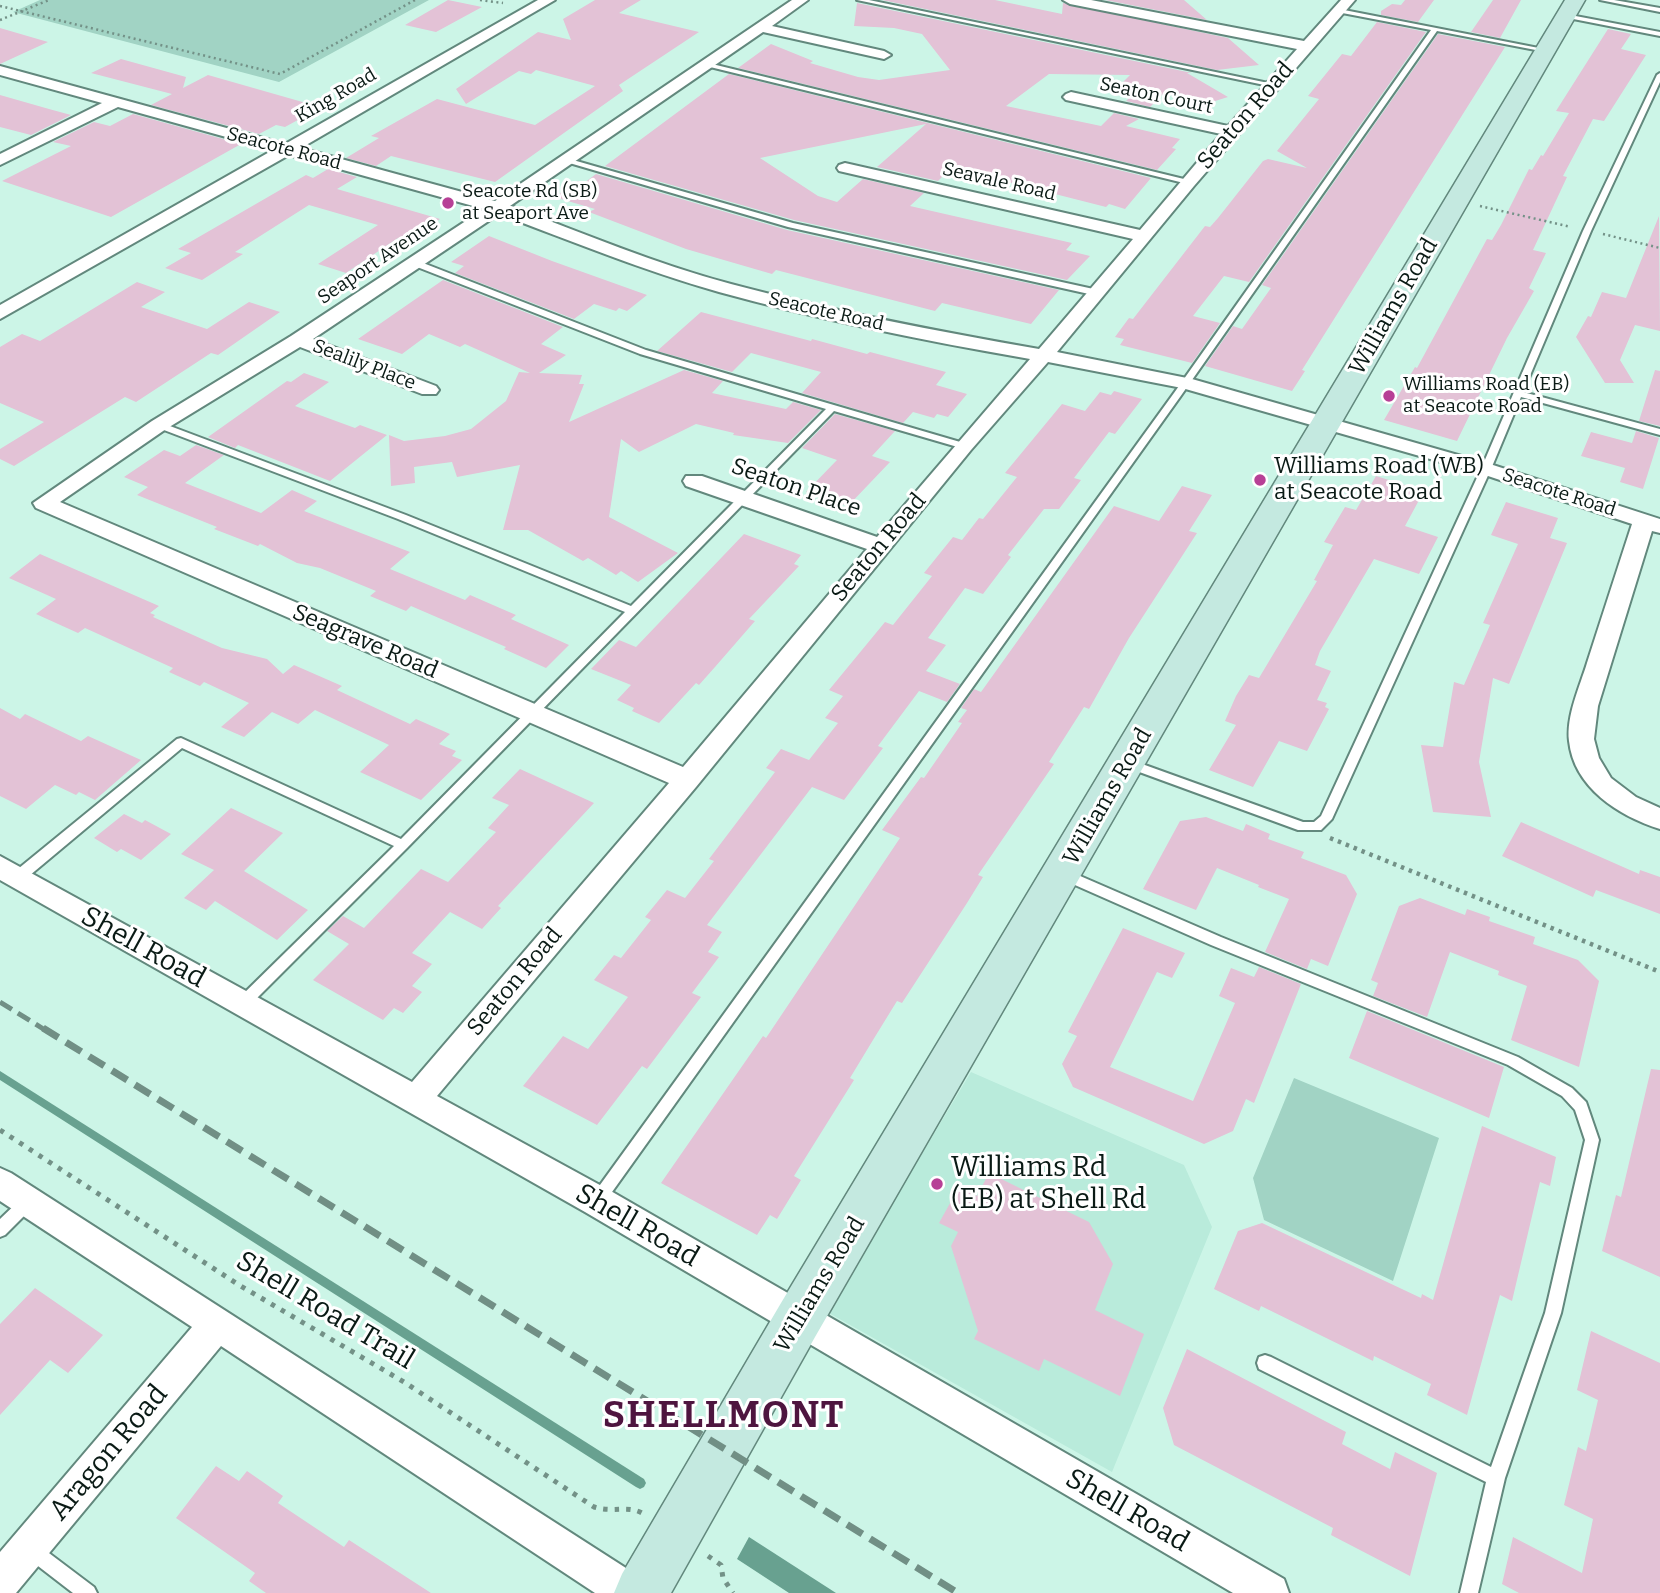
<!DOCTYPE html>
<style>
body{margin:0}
canvas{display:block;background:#ccf5e7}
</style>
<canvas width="1660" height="1593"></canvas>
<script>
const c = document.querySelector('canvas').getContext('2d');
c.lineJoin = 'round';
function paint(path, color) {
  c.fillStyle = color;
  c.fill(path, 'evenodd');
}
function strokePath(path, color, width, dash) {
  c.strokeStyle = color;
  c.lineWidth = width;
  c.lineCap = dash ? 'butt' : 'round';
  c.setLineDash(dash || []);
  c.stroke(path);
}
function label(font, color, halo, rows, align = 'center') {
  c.font = font + ' Bitter,serif';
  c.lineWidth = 6;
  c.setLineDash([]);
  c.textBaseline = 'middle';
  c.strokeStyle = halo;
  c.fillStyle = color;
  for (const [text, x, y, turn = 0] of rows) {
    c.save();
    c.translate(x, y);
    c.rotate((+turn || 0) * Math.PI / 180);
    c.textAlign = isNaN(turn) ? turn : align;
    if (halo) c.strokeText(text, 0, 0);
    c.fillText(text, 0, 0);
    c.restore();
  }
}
const built = new Path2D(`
 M971 1072 1184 1165 1212 1227 1112 1472 827 1312Z`);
const green = new Path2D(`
 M40 0H429L279 82 13 12Z
 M1294 1078 1439 1138 1393 1281 1264 1220 1253 1178Z`);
const water = new Path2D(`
 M749 1537 836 1593H789L737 1559Z`);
const stream = new Path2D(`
 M0 1071 644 1479 646 1483 644 1487 640 1489 636 1487 0 1080Z`);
const building = new Path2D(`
 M448 0 482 7 436 32 405 25Z
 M595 0H641L619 13 699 32 619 85 623 91 495 182 391 156 376 166 346 158 379 138 371 136 437 99 535 125 595 86 536 70 531 74 519 71 466 104 456 89 538 32 571 40 563 19Z
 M882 0H995L1062 14 1063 3 1228 38 1259 65 1217 70Z
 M1105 0H1184L1207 20Z
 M1405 0H1434L1418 22 1381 15V11L1392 4 1401 5Z
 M1493 0H1521L1500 38 1471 32Z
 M857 3 1192 73H1187L1228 97 1199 106 1169 88 1150 107 1126 101 1137 90 1119 86 1130 75 1049 74 1006 106 1101 126 1114 113 1139 119 1126 126 1180 139 1172 148 1176 149 1157 170 738 68 771 44 813 61 810 63 858 77 879 80 950 70 922 34 894 28 854 26Z
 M1377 22 1426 32 1249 282 1224 276 1193 316 1220 323 1192 363 1120 345 1124 339 1115 337 1129 318 1133 319 1205 226 1210 227 1218 218 1263 161 1268 159 1307 168 1277 151 1319 99 1308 96 1342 54 1351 56Z
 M0 28 48 42 0 64Z
 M1608 29 1631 34 1621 49 1646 55 1604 121 1593 119 1563 176 1567 177 1533 250 1546 253 1529 288 1534 291 1507 338 1457 441 1384 420 1415 367 1417 368 1487 239 1492 240 1501 225 1529 169 1532 170 1541 155 1543 156 1569 113 1556 111Z
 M1438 34 1505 47 1302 370 1305 371 1292 391 1205 366 1233 326 1242 329 1271 288 1262 285Z
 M121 59 186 77 183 88 208 75 313 105 309 107 318 109 285 127 276 125 259 134 151 105 172 94 91 73Z
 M729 74 1151 178 1125 209 1109 204 1106 207 945 166 942 177 938 181 877 167 926 124 760 158 818 196 837 202 863 179 924 193 910 206 1072 243 1066 250 1090 256 1067 280 794 220 605 166Z
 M0 95 49 109 71 115 31 135 0 127Z
 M133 114 241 144 111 217 2 181 71 146 53 142 94 122 110 126Z
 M328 169 357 177 337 189 440 219 407 240 398 238 346 273 318 264 378 225 309 205 235 252 243 254 202 280 165 268 191 253 178 249 306 175 313 178Z
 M596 174 787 230 1059 290 1031 324 942 303 935 311 776 270 772 274 686 249 589 212 595 209 554 197 578 181 584 183Z
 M1659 216 1660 331 1635 325 1620 360 1634 383H1605L1576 337 1588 316 1591 317 1602 292 1626 298Z
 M489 236 552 261 647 295 627 311 619 308 616 311 594 304 574 319 455 273 464 266 451 262Z
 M443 280 563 327 541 344 566 355 539 373 582 375 579 384H584L569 422 684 370 723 381 712 393 786 409 793 402 821 410 788 443 733 435 734 433 696 424 639 452 621 439 609 517 678 553 638 582 621 571 616 575 588 558 583 561 528 530H503L520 465 457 477 452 462 414 467 415 483 391 486 389 435 404 441 445 436 471 429 506 401 519 372 530 373 465 344 460 347 429 334 402 354 358 339Z
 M137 282 165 292 141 307 207 329 249 302 280 312 218 355 211 353 136 402 125 397 14 466 0 459V449L44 422 0 403V347L22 334 40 341Z
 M701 312 811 341 812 339 867 354 870 352 946 372 936 385 967 394 948 417 937 414 934 418 913 412 903 423 802 393 821 372 751 353 732 372 657 351Z
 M1655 370 1660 371V426L1639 421Z
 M304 373 329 382 295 406 355 428 360 425 387 435 330 481 238 445 235 448 208 437 287 381 291 382Z
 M1114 391 1142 399 1115 434 1109 432 1074 478 1081 480 1059 509H1044L1008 555 1011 557 983 594 965 588 928 638 946 645 926 671 960 684 947 702 919 691 878 746 883 748 844 800 812 787 707 925 722 932 708 952 719 957 692 993 701 997 647 1069 642 1066 597 1125 523 1086 563 1036 588 1049 628 997 594 980 614 955 621 958 651 920 645 917 667 890 685 898 714 861 709 859 775 772 766 768 781 749 809 760 838 723 825 718 843 696 829 690 885 622 893 625 932 576 924 573 953 537 962 540 979 518 983 519 1017 477 1005 473 1062 404 1085 411 1100 392 1111 395Z
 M835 414 895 431 872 456 890 462 848 506 806 492 837 460 802 448Z
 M1636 431 1659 438 1643 489 1620 482 1625 468 1581 456 1591 432 1632 443Z
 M196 445 224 455 185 483 261 513 292 490 317 501 304 511 410 552 390 569 465 600 470 595 516 615 511 619 569 645 546 668 504 649 506 647 411 606 406 611 370 596 376 591 320 568 297 563 260 544 258 546 214 529 217 527 137 495 148 487 124 477 164 450 180 456Z
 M1376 476 1424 491 1405 526 1438 537 1419 574 1374 559 1320 651 1315 665 1331 671 1317 700 1327 703 1325 707 1329 709 1307 751 1279 741 1253 787 1209 770 1236 725 1225 721 1236 696 1249 675 1259 678 1317 581 1314 580 1333 545 1324 542 1345 507 1356 510Z
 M1182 486 1212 495 1189 531 1197 533 1129 638 1089 709 1084 707 1049 762 1054 764 978 875 983 877 967 903 902 1003 897 1001 873 1040 850 1078 854 1080 794 1176 801 1180 777 1219 770 1215 757 1235 661 1183 763 1036 766 1038 900 838 882 830 921 777 924 778 962 723 958 722 967 710 961 708 974 689 981 692 1114 506 1159 521Z
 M1506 502 1558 518 1550 538 1567 543 1509 684 1493 678 1479 762 1491 817 1433 812 1421 745 1443 747 1454 682 1464 685 1490 625 1483 623 1518 544 1491 535Z
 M744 534 801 555 794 564 799 566 749 619 755 621 715 667 699 685 696 683 659 723 632 711 634 708 617 700 631 685 591 669 619 640 636 647Z
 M40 554 159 606 150 613 155 615 153 617 222 648 267 659 283 674 294 665 342 686 337 690 410 724 416 719 450 734 439 744 456 751 452 756 462 760 421 800 360 772 389 745 315 710 298 724 272 712 244 737 221 727 249 703 204 682 200 686 169 672 173 668 85 628 78 633 36 614 56 599 9 578Z
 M0 708 20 719 25 714 81 741 88 736 141 760 95 800 79 792 76 795 55 785 26 809 0 796Z
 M520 769 594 803 498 906 501 908 482 929 450 912 412 953 432 964 412 986 422 992 403 1013 394 1008 383 1020 313 980 349 944 327 931 343 916 364 928 421 869 448 882 496 832 488 828 509 805 492 798Z
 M231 808 283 833 244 871 308 910 277 940 215 901 206 910 184 898 214 870 181 854Z
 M124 814 142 823 145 820 171 834 141 860 121 849 117 852 94 838Z
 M1206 817 1243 831 1246 824 1270 834 1268 839 1304 852 1301 858 1346 875 1357 894 1328 966 1311 959 1307 969 1265 952 1289 899 1258 887 1259 885 1217 868 1196 910 1143 889 1180 821Z
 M1521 822 1639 874 1640 870 1660 877V914L1596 890 1593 897 1502 856Z
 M1420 898 1465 915 1467 909 1490 917 1489 921 1535 937 1533 944 1578 960 1599 981 1579 1067 1511 1040 1527 986 1498 975 1499 971 1450 952 1427 1017 1373 996 1378 983 1371 980 1399 906Z
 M1123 928 1185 953 1172 978 1157 972 1110 1067 1193 1101 1235 1003 1219 996 1231 968 1254 977 1259 967 1301 984 1254 1103 1246 1099 1233 1131 1204 1144 1073 1087 1062 1064 1077 1036 1068 1032Z
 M1367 1011 1504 1067 1489 1118 1349 1058Z
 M1651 1069 1660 1070V1277L1602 1251 1616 1195 1621 1197Z
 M1482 1126 1556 1157 1550 1186 1540 1182 1512 1301 1500 1295 1467 1415 1427 1395 1431 1384 1374 1356 1373 1361 1261 1306 1259 1311 1214 1289 1238 1231 1262 1223 1421 1298 1422 1294 1433 1300Z
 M989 1173 1089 1222 1113 1264 1095 1310 1144 1334 1120 1396 1044 1359 1039 1371 974 1339 978 1331 951 1246 958 1232 939 1223 959 1187 977 1196Z
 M35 1288 103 1335 68 1373 50 1360 0 1415V1324Z
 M1591 1331 1660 1363V1593H1519L1502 1584 1513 1537 1582 1573 1593 1519 1564 1505 1578 1447 1586 1451 1598 1400 1577 1390Z
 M1187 1349 1346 1432 1342 1444 1390 1469 1395 1452 1437 1473 1410 1576 1331 1535 1333 1528 1174 1445 1163 1408Z
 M216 1466 239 1481 247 1471 283 1496 278 1503 344 1547 349 1540 431 1593H266L249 1581 255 1573 176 1518Z`);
const pathFar2 = new Path2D(`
 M480 0 503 3
 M0 6 280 74 415 0
 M0 20 49 0
 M1480 206 1571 227
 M1603 234 1660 248`);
const pathFar1 = new Path2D(`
 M1330 838 1660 972`);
const path = new Path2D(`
 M0 1130 239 1285 404 1382 594 1507C613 1513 627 1505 642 1513
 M708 1556 721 1565 723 1578 733 1593`);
const lane = new Path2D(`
 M857 0H869L1278 85 1274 87Z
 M1600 0H1614L1660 8V12Z
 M1339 9 1549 50 1546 52 1437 31 1180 397 602 1206 597 1208 592 1206 589 1201 592 1196 1174 393 1431 30 1337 12V10Z
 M1565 14 1660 32V36L1563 17V15Z
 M708 63 1188 180 1192 182 1188 184 706 66V64Z
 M1660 73V82L1591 231 1523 392 1660 429V435L1521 397 1491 469 1332 819 1321 830H1298L1123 766 1121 763 1123 760H1131L1303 822H1314L1321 816 1481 469 1583 231 1657 75Z
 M566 158 793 223 1098 290 1102 293 1098 296 788 227 566 162Z
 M412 261H418L646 350 967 444 969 446 967 448H961L834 411 407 848 247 1008 242 1010 237 1008 235 1004 237 1000 394 846 182 748 23 881H13L12 877 13 873 177 739 181 738 401 839 625 612 398 519 156 427V423H162L406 515 631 606 826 409 640 354 412 265Z
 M1064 869 1221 937 1518 1057 1572 1088 1586 1102 1599 1140 1561 1313 1505 1478 1478 1593H1460L1486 1482 1259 1369 1257 1363 1259 1357 1265 1355 1271 1357 1491 1467 1545 1313 1585 1140 1575 1110 1562 1096 1508 1065 1211 945 1059 878 1058 874 1059 870Z
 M28 1195 33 1197 36 1202 33 1207 5 1235 0 1237V1219L23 1197Z
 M31 1541 37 1544 94 1587 97 1593H73L25 1556 22 1550 25 1544Z`);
const street = new Path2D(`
 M538 0H555L301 148 495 201 792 0H808L772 26 884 51 891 55 884 59 763 32 510 206C583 233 656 264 731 284 832 311 936 331 1039 349L1133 239 839 171 837 168 839 165 845 163 1140 230 1221 134 1066 100 1063 97 1066 94 1071 92 1228 126 1297 49 1070 4 1063 0H1091L1304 41 1341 0H1355L1194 186 1057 352 1192 379 1493 465 1660 519V533L1652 531 1598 706 1594 739 1599 758 1611 778 1636 797 1660 808V829C1619 816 1574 788 1569 741 1566 716 1580 686 1587 663 1602 616 1617 570 1632 524L1479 473 1182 388 1048 362 971 450 696 787 437 1096 609 1190 1284 1579 1289 1593H1233L585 1212 0 880V856L412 1082 669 783 36 508 33 503 152 421 291 336 484 209 289 155 0 319V305L273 150 118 107 0 165V154L102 103 0 75V66L285 144ZM499 214C572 241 644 271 719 292 821 320 926 341 1030 359L877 537 702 476H686L683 481 686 486 867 549 683 767 60 502 166 429 300 347 422 394H436L439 390 436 386 313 339Z
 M0 1168 11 1173 643 1579 648 1593H595L221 1346 16 1593H0V1552L192 1327 0 1201Z`);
const secondary = new Path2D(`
 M1565 0H1585L815 1337 671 1593H614L622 1574 781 1303Z`);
const railFar1 = new Path2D(`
 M0 1002 45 1030`);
const rail = new Path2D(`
 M43 1028 958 1593`);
const markers = [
 [448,203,7,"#b74096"],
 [1389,396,7,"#b74096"],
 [1260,480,7,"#b74096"],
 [937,1184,7,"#b74096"]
];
const farStreetnames = [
 ["King Road",336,96,-30],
 ["Seaton Court",1156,96,12],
 ["Seacote Road",284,149,15],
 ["Seavale Road",999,182,13],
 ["Seaport Avenue",378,261,-34],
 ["Seacote Road",826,312,13],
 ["Sealily Place",364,365,21],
 ["Seacote Road",1559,493,18]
];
const farPoinames = [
 ["Seacote Rd (SB)",462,192],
 ["at Seaport Ave",462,214],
 ["Williams Road (EB)",1403,385],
 ["at Seacote Road",1403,407]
];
const streetNames = [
 ["Seaton Road",1246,116,-49],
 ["Williams Road",1394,307,-60],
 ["Seaton Place",796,488,19],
 ["Seaton Road",879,548,-50],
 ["Seagrave Road",365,642,23],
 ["Williams Road",1108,797,-60],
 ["Seaton Road",515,982,-50],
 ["Williams Road",820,1285,-59]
];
const poiNames = [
 ["Williams Road (WB)",1274,467],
 ["at Seacote Road",1274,493]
];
const nearStreetnames = [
 ["Shell Road",143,948,29],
 ["Shell Road",637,1226,30],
 ["Shell Road Trail",325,1311,31],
 ["Aragon Road",109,1453,-50],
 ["Shell Road",1127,1511,30]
];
const nearPoinames = [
 ["Williams Rd",951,1168],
 ["(EB) at Shell Rd",951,1200]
];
const nearDistrictnames = [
 ["SHELLMONT",724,1417]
];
paint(built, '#b9ebdb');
paint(green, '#a1d3c4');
paint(water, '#68a190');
paint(stream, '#68a190');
paint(building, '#e3c2d6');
strokePath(lane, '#62887d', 4);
strokePath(street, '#62887d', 4);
strokePath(secondary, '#62887d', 3);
strokePath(pathFar2, '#739187', 2.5, [2, 3.5]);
strokePath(pathFar1, '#739187', 4.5, [3.5, 5]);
strokePath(path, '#739187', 5, [4.5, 7]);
paint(lane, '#fff');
paint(street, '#fff');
paint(secondary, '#c4e9e0');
strokePath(railFar1, '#718f85', 5, [14, 7]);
strokePath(rail, '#718f85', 7, [18, 9]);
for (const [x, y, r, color] of markers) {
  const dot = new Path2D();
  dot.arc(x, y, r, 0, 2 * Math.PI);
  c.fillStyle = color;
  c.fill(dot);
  strokePath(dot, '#fff', 2.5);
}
label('19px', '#0a1a15', '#fff', farStreetnames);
label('19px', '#0a1a15', '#fff', farPoinames, 'left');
label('23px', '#0a1a15', '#fff', streetNames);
label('23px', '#0a1a15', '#fff', poiNames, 'left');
label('28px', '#0a1a15', '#fff', nearStreetnames);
label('28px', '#0a1a15', '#fff', nearPoinames, 'left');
c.letterSpacing = '2px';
label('bold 37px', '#4e153f', '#fff', nearDistrictnames);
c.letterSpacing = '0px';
</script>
